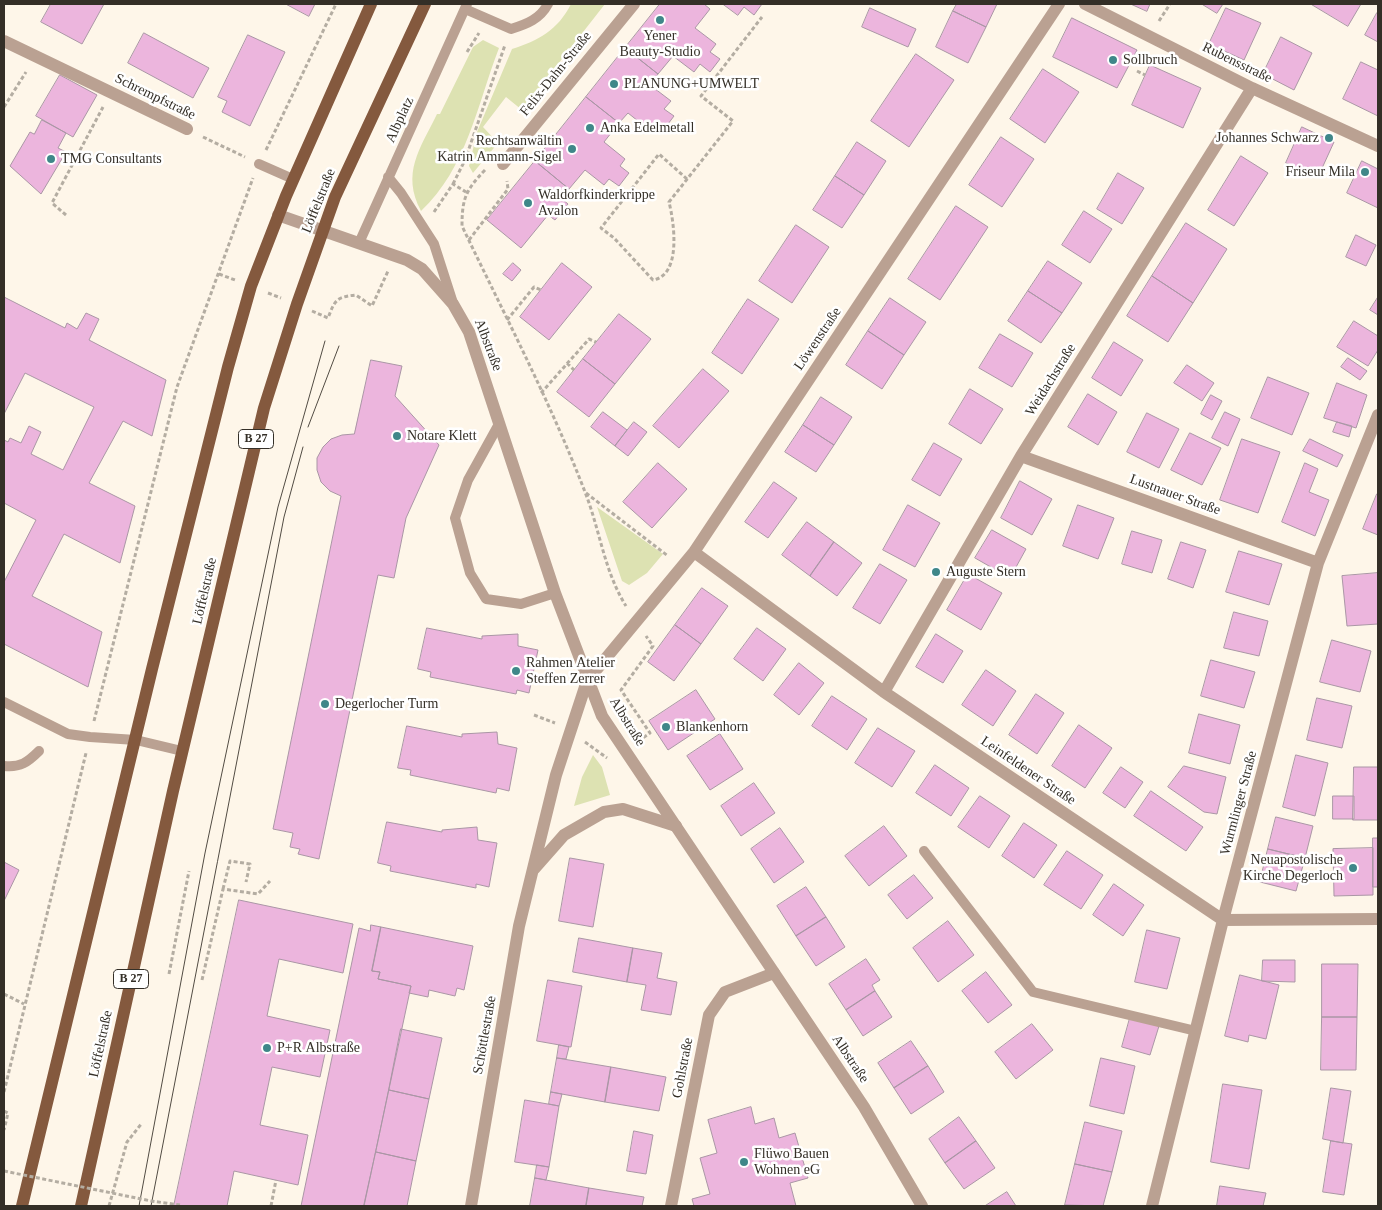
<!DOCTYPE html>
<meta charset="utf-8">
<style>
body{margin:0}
#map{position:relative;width:1382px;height:1210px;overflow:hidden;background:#fef6e9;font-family:Georgia,serif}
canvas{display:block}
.frame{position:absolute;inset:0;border:5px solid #342f27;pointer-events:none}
</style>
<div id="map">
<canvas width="1382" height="1210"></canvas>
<div class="frame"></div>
</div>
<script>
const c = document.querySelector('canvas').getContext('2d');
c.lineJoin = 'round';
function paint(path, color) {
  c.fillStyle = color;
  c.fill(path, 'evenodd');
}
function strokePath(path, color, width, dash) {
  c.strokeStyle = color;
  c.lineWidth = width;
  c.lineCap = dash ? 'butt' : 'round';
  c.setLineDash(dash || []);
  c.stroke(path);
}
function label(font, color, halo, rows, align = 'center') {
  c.font = font + ' Georgia,serif';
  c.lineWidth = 5;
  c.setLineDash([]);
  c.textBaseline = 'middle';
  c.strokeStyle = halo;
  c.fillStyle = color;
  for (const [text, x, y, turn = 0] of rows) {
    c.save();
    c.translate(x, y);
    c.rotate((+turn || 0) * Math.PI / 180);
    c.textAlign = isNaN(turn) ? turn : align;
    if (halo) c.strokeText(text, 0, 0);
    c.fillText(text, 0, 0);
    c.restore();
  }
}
const green = new Path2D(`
 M571 4H605L522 110 506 97 483 127 498 143 473 173 469 166 477 132 512 49C538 41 558 30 571 4Z
 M483 40 499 48C477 105 467 168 421 211 401 173 420 149 437 114H440L473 47Z
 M597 507 663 554 647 573 629 585 622 581Z
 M593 755 602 767 610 795 574 806 582 777Z`);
const building = new Path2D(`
 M51 4H104L82 44 41 22Z
 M286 4H315L309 16Z
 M660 4H704L710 9 695 28 716 44 710 52 720 59 710 72 700 64 694 72 673 56 658 74 625 48Z
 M723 4H762L754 15 744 7 738 15Z
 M957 4H997L986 27 953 11Z
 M1131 4H1150L1147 11Z
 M1202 4H1223L1217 13Z
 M1311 4H1361L1348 26Z
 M870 8 916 29 908 47 862 27Z
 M1226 8 1261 23 1244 60 1209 44Z
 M953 11 986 27 968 63 936 47Z
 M1377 13 1378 14V42L1365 35Z
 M1072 18 1137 50 1117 88 1053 57Z
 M144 33 209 68 193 98 128 63Z
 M248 35 285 52 250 126 222 112 227 101 218 97Z
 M1281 37 1312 53 1294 90 1263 74Z
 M625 48 658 74 650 85 671 101 664 109 674 116 665 128 655 121 648 129 628 113 619 123 586 97Z
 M916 54 954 80 909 147 871 121Z
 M1361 62 1378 70V116L1343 99Z
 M1150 65 1201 88 1183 128 1132 105Z
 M1043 69 1079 92 1045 143 1010 119Z
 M60 75 97 95 73 137 36 116Z
 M586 97 619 123 604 142 625 159 620 166 629 173 619 186 609 179 604 185 585 170 569 189 535 161Z
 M42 120 66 133 58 148 66 152 41 194 10 166 30 132 34 134Z
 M1302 127 1334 142 1318 177 1286 163Z
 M1001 137 1034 159 1002 207 969 185Z
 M857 142 886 161 864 195 835 176Z
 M1241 156 1268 173 1234 226 1208 210Z
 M535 161 569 189 562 199 568 204 555 220 548 215 521 248 487 220Z
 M1362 161 1378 169V208L1347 193Z
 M1118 173 1144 188 1122 224 1097 209Z
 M835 176 864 195 842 228 813 210Z
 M956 206 988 227 940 300 908 279Z
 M1084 211 1112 229 1090 263 1062 245Z
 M1186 223 1227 249 1193 303 1152 276Z
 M796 225 829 247 792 303 759 281Z
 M1356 235 1376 245 1366 266 1346 257Z
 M1048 261 1082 283 1062 313 1028 291Z
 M513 263 521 270 512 281 503 274Z
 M562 263 592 287 549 340 520 317Z
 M1152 276 1193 303 1168 342 1127 316Z
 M1028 291 1062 313 1041 343 1008 321Z
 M4 297 65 328 67 323 77 329 86 313 99 319 89 340 166 380 152 436 123 421 89 483 135 506 120 563 64 534 32 596 102 632 88 687 4 644V582L36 520 4 503V440L8 442 10 438 21 443 29 426 41 432 31 454 63 470 94 407 25 373 4 414Z
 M1378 297V315L1370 310Z
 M890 298 926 322 904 355 868 331Z
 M748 299 779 319 742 374 712 353Z
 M619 314 651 339 615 384 583 359Z
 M1354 321 1378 336V350L1368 366 1337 347Z
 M868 331 904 355 882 389 846 365Z
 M1000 334 1033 353 1012 387 979 368Z
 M1114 342 1143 360 1121 396 1092 378Z
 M1348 358 1367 371 1360 380 1341 367Z
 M583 359 615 384 589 417 557 392Z
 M371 360 402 366 395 396 439 445 406 518 394 578 378 575 319 859 298 854 300 849 290 847 293 833 273 829 341 496 330 491 321 482 317 470V458L323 447 331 439 342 435 354 434Z
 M1187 365 1214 383 1202 401 1174 383Z
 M703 369 729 391 679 448 653 426Z
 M1268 377 1309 393 1292 435 1251 418Z
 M1337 383 1367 395 1356 428 1324 418Z
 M970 389 1003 409 981 444 949 424Z
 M1088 394 1117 412 1098 445 1068 427Z
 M1211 395 1222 401 1212 420 1201 414Z
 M821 397 852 417 834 445 803 425Z
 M603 412 627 430 615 446 591 427Z
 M1225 412 1240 419 1228 446 1212 438Z
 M1147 413 1179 429 1159 468 1127 452Z
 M634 422 647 432 628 456 615 446Z
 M1337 422 1352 426 1349 437 1333 432Z
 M803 425 834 445 816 472 785 452Z
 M1190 433 1221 448 1202 485 1171 470Z
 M1242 439 1280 452 1258 513 1220 500Z
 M1310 439 1343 455 1337 467 1303 451Z
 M934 443 962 459 940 496 912 480Z
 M658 463 687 489 652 528 623 502Z
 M1305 463 1318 469 1309 492 1329 500 1315 536 1282 522Z
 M1020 481 1052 499 1032 535 1001 518Z
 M774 482 797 498 768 538 745 522Z
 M1377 494H1378V535L1363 529Z
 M908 505 940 523 915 567 883 550Z
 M1078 505 1114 518 1098 559 1063 546Z
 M807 522 834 542 810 576 782 555Z
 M992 530 1026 549 1010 578 975 558Z
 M1132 531 1162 540 1152 573 1122 564Z
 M834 542 862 563 837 596 810 576Z
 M1181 542 1206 550 1193 588 1168 579Z
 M1239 551 1282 564 1269 605 1226 592Z
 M880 564 907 580 880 624 853 608Z
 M1378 573V624L1347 626 1342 576Z
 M968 574 1002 593 981 630 947 610Z
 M702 588 728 606 701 644 675 625Z
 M1234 612 1268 621 1259 656 1224 648Z
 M675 625 701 644 674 681 648 662Z
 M427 628 482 639V636L518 634V646L538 650 529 693 517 690 516 694 430 677 431 672 418 669Z
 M757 628 786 649 763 681 734 659Z
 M936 634 963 651 943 683 916 667Z
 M1332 640 1371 651 1360 692 1320 682Z
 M1211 660 1255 672 1244 708 1201 696Z
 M799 663 824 683 799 715 774 695Z
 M986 670 1016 691 993 726 962 705Z
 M696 690 715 719 668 750 649 721Z
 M1036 694 1064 713 1037 754 1009 735Z
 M832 696 867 719 847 750 812 726Z
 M1317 698 1352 706 1342 748 1307 740Z
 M1199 714 1240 725 1230 764 1189 753Z
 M1079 725 1112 748 1085 788 1052 766Z
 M407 726 462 737V734L497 732 498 744 517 748 509 791 497 788 496 793 410 775 411 770 398 768Z
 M878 728 915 751 892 787 855 763Z
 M720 734 743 769 710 790 687 756Z
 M1296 755 1328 763 1315 816 1283 807Z
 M935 765 969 788 951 816 916 793Z
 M1184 766 1226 777 1217 814 1204 812 1168 787Z
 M1121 767 1143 782 1125 808 1103 793Z
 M1354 767H1378V820H1353Z
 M754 783 775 813 741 836 721 806Z
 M1151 791 1203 827 1186 851 1134 816Z
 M980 796 1010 816 989 848 958 827Z
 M1333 796H1354V819H1333Z
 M1276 817 1313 826 1305 858 1268 849Z
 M387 822 442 832V830L477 827 478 840 497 843 489 887 476 884V888L390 871 391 866 378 863Z
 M1024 823 1057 845 1034 878 1002 856Z
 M884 826 907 856 869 886 845 856Z
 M780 828 804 862 774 883 751 849Z
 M1373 838H1378V887H1373Z
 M1373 848V895L1334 896 1333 849Z
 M1268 849 1305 858 1296 891 1260 882Z
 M1067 851 1103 875 1081 909 1044 885Z
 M570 858 604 864 593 927 559 921Z
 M4 862 19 870 4 901Z
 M914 875 933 898 907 919 888 895Z
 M1114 884 1144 905 1123 936 1093 915Z
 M806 887 826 917 796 936 777 906Z
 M239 900 353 924 343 973 279 959 267 1016 330 1030 320 1077 272 1067 260 1125 308 1135 298 1185 234 1171 227 1206H174Z
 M826 917 845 947 816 966 796 936Z
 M948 921 974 955 938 982 913 948Z
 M371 925 381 927 372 971 380 972 378 979 411 986 364 1206H301L359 928 370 931Z
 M381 927 473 946 464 990 457 988 455 996 429 990 428 997 409 993 411 986 378 979 380 972 372 971Z
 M1147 930 1180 938 1167 989 1135 982Z
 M579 938 633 948 627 982 573 972Z
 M633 948 662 953 657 978 677 982 671 1015 641 1010 646 985 627 982Z
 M866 959 880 980 872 985 875 991 846 1010 829 984Z
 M1263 960H1295V982L1262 981Z
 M1322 964H1358L1357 1017H1322Z
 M986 972 1012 1005 988 1023 962 991Z
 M1240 975 1279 985 1266 1039 1249 1035 1248 1042 1225 1036Z
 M548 980 582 986 571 1047 537 1041Z
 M875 991 892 1017 863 1036 846 1010Z
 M1322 1017H1357L1356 1070H1321Z
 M1130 1018 1159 1026 1150 1055 1122 1047Z
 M1032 1024 1053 1050 1016 1079 995 1052Z
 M401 1029 442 1038 429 1099 389 1090Z
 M911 1041 928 1066 894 1088 878 1063Z
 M559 1045 569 1047 566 1059 557 1058Z
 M557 1058 611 1067 605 1102 551 1092Z
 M1101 1058 1135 1066 1124 1114 1090 1106Z
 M928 1066 944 1092 911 1114 894 1088Z
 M611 1067 666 1077 659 1111 605 1102Z
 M1223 1084 1262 1090 1249 1169 1211 1162Z
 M1331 1088 1351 1091 1343 1143 1323 1139Z
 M389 1090 429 1099 416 1161 376 1152Z
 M551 1092 562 1094 559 1106 549 1104Z
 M525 1100 559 1106 549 1167 515 1162Z
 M751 1107 755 1124 774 1118 779 1138 795 1133 808 1178 790 1183 796 1206H694L692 1199 710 1194 700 1158 717 1153 708 1120Z
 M959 1117 976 1141 945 1163 929 1139Z
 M1085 1122 1122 1131 1112 1172 1075 1164Z
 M634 1131 653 1135 646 1174 627 1171Z
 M976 1141 995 1168 964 1189 945 1163Z
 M1331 1141 1352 1144 1344 1195 1323 1192Z
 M376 1152 416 1161 407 1206H364Z
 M1075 1164 1112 1172 1103 1206 1065 1205Z
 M537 1165 549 1167 546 1180 535 1178Z
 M535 1178 589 1188 586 1206H530Z
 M1220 1186 1266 1193 1263 1206H1217Z
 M589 1188 644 1197 642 1206H586Z
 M1007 1192 1016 1206H985Z`);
const path = new Path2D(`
 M1159 21 1170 4
 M467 52 479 33
 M1137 71 1145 75
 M4 107 26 72
 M203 137 245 157
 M266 150 336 4
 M485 170C466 190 462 198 462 226 504 314 550 401 585 492 600 530 604 571 626 606
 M687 179 659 154 601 228 614 238 653 280C682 275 674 222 669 202L733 121 701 96 762 17
 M453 184 465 160 505 45
 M434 212 453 184 466 192
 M66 215 52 203 103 107
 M469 240 508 189 507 181
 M219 274 235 280
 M268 293 281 298
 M312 311 328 318C335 300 336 297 356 295L372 306 388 271
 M507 320 534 287 541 290
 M567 363 574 370
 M541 393 589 339 596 342
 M586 493 668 556
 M534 715 555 723
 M94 721 177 387 253 178
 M638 741 650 733 621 690 653 646 646 636
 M585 742 607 758
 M223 889 230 861 250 864 246 882
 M169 974 189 871
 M202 980 223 889 258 894 270 881
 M4 994 24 1004
 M4 1092 86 753
 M4 1111 8 1113 4 1130
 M109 1206 127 1142 142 1123
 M180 1206V1205
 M271 1206 276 1180`);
const service = new Path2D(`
 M465 9 511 29C527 24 540 19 548 4
 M259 164 293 179
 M388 177 401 193 434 244 453 303
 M359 243 467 4
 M499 424 468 480 455 518 470 573 486 599 521 604 555 593
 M4 702 68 734 90 737 136 740 182 751
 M4 766C20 768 28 762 39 751
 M924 851 1033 992 1196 1031`);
const minor = new Path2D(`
 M1085 4 1252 88 1378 146
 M4 41 187 129
 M503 164 634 4
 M1021 456 1318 563
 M694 552 884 692 1223 920 1378 919
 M884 692 1021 456 1252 88
 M534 869 564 835 604 812 623 809 676 826
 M471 1206 519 926 556 775 587 681 694 552 1059 4
 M671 1206 709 1015 725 992 774 973
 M1152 1206 1223 920 1318 563 1378 415`);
const tertiary = new Path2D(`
 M278 215 407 260 422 269 453 304 469 332 555 593 602 716 864 1107 922 1206`);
const primary = new Path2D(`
 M22 1206 152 669 228 367 251 286 286 196 371 4
 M81 1206 173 791 264 408 297 304 335 197 425 4`);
const tram = new Path2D(`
 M308 427 339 346
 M139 1206 205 853 278 507 325 341
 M151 1206 284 517 303 447`);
const pathBridge = new Path2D(`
 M4 1171 151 1201 180 1205`);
const markers = [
 [660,20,5,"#3f8789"],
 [1113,60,5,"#3f8789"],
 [614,84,5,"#3f8789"],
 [590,128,5,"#3f8789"],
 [1329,138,5,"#3f8789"],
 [572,149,5,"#3f8789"],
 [51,159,5,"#3f8789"],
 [1365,172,5,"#3f8789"],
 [528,203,5,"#3f8789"],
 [397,436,5,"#3f8789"],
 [936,572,5,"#3f8789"],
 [516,671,5,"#3f8789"],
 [325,704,5,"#3f8789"],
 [666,727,5,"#3f8789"],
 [1353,868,5,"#3f8789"],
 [267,1048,5,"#3f8789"],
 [744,1162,5,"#3f8789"]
];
const shields = [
 [256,439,35],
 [131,979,35]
];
const shieldNames = [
 ["B 27",256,439],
 ["B 27",131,979]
];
const poiNames = [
 ["Yener",660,36,"center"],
 ["Beauty-Studio",660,52,"center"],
 ["Sollbruch",1123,60],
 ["PLANUNG+UMWELT",624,84],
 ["Anka Edelmetall",600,128],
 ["Johannes Schwarz",1319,138,"right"],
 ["Rechtsanwältin",562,141,"right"],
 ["Katrin Ammann-Sigel",562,157,"right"],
 ["TMG Consultants",61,159],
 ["Friseur Mila",1355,172,"right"],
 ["Waldorfkinderkrippe",538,195],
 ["Avalon",538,211],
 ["Notare Klett",407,436],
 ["Auguste Stern",946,572],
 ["Rahmen Atelier",526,663],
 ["Steffen Zerrer",526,679],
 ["Degerlocher Turm",335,704],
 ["Blankenhorn",676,727],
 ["Neuapostolische",1343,860,"right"],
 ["Kirche Degerloch",1343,876,"right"],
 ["P+R Albstraße",277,1048],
 ["Flüwo Bauen",754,1154],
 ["Wohnen eG",754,1170]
];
const streetNames = [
 ["Rubensstraße",1237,63,26],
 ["Felix-Dahn-Straße",556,74,-51],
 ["Schrempfstraße",155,97,26],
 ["Albplatz",400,120,-65],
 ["Löffelstraße",319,201,-68],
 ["Löwenstraße",818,339,-56],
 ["Albstraße",488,345,69],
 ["Weidachstraße",1051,380,-58],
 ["Lustnauer Straße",1175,495,20],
 ["Löffelstraße",205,591,-77],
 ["Albstraße",627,722,58],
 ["Leinfeldener Straße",1028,771,34],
 ["Wurmlinger Straße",1239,803,-75],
 ["Schöttlestraße",485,1035,-80],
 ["Löffelstraße",101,1044,-78],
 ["Albstraße",850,1059,56],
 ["Gohlstraße",683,1068,-79]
];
paint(green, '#dde2b2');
paint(building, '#ecb5dd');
strokePath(building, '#aa96a5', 1);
strokePath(path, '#b4ada2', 3, [4, 2.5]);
strokePath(service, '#baa192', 10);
strokePath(minor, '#baa192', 12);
strokePath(tertiary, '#baa192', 12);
strokePath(primary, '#84593e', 12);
strokePath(tram, '#514b43', 1);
strokePath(pathBridge, '#b4ada2', 3, [4, 2.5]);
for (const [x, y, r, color] of markers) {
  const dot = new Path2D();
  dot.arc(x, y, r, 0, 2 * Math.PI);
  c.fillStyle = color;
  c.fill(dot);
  strokePath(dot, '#fff', 2);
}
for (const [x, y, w] of shields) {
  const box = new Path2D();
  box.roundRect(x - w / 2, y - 9.5, w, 19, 4);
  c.fillStyle = '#fff';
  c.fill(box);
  strokePath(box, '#342f27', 1);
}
label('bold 12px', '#342f27', null, shieldNames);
label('14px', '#342f27', '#fff', poiNames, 'left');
label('14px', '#342f27', '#fff', streetNames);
</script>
